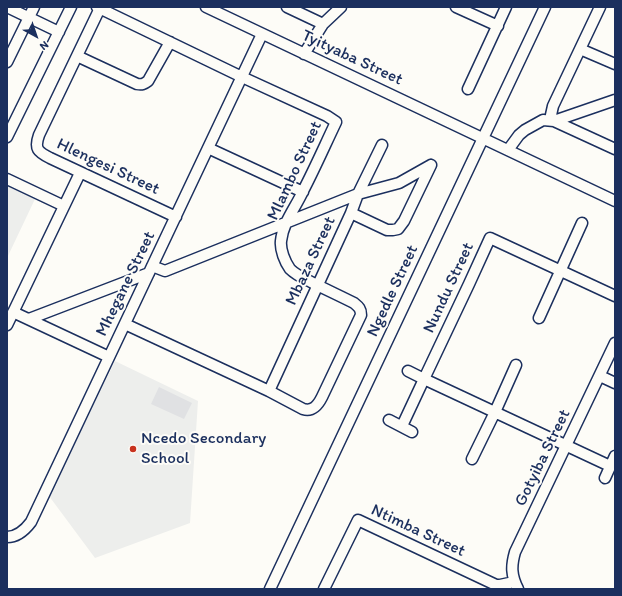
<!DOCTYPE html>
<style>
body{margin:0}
#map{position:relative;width:622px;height:596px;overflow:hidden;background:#fdfcf7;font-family:Itim,sans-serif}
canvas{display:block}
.frame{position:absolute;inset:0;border:8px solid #1b2f5e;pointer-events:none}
.north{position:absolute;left:16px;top:16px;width:40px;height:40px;-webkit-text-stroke:3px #fdfcf7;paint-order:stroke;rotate:140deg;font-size:11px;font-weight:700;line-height:16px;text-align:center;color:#1b2f5e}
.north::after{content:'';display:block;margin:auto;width:14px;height:18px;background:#1b2f5e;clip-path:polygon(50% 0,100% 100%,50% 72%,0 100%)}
</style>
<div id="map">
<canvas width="622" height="596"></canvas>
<div class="frame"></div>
<div class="north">N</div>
</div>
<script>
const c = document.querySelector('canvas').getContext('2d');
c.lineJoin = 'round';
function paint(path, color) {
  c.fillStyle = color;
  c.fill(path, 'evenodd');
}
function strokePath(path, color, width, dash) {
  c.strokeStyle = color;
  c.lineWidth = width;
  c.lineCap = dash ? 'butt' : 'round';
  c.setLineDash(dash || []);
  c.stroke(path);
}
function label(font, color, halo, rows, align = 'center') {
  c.font = font + ' Itim,sans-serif';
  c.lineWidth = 4;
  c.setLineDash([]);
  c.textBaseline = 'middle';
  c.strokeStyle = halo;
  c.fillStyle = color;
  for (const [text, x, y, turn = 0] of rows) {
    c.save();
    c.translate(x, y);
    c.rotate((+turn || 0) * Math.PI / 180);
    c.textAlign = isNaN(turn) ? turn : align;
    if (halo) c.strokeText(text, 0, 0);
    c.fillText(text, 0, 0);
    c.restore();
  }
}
const built = new Path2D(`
 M7 186 35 199 7 258Z
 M115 361 198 401 190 523 95 558 49 496Z`);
const green = new Path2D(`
 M159 387 192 403 184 419 151 404Z`);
const minor = new Path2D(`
 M7 7 59 32
 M97 7 242 77 327 116 336 122C325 145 315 168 303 191 296 207 283 222 281 241 280 250 285 262 290 269 296 275 303 278 311 282 325 289 340 296 354 303 359 307 361 309 361 315L322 397C318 405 313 412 303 409L269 391 125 324
 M206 7 615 201
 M287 7 323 24
 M456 7 498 26
 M600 7 553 106 551 115 554 121 615 149
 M100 8 39 135C34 149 38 152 50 158L176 217
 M580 49 615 64
 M304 54 323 24 341 7
 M77 56 137 84C142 85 144 84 148 81L170 42
 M7 62 34 7
 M468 89 506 7
 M7 137 71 7
 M208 148 303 192
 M508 150 519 135 525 130 543 120 554 121 615 100
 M7 179 64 206
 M351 213 387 230H393L398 229 404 221 431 165
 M152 266 165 271 358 194 399 183 431 165
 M13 312 109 357
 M539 318 582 223
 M29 319 149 273
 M7 325 80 173
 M600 376 615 383
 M269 391 351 213 358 194 382 145
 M389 420 412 432
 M402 426 424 379 408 371
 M472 459 495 412 516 365
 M610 466 424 379 469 284 490 238 615 296
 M605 478 615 456
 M7 537C18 537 25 530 31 522L262 34
 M270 589 545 7
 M324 589 358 520 496 585H500L514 582
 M518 589C511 575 511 566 515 552L615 343`);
const markers = [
 [133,449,4,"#c8321e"]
];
const streetNames = [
 ["Tyityaba Street",352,58,25],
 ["Hlengesi Street",108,167,25],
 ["Mlambo Street",295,171,-65],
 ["Mbaza Street",311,261,-65],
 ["Mhegane Street",126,284,-64],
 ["Nundu Street",449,288,-65],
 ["Ngedle Street",393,291,-65],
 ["Gotyiba Street",543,458,-64],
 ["Ntimba Street",418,531,25]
];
const poiNames = [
 ["Ncedo Secondary",141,439],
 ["School",141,459]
];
paint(built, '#edeeec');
paint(green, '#e0e1e3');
strokePath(minor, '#1b2f5e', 13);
strokePath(minor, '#fdfcf7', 10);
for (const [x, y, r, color] of markers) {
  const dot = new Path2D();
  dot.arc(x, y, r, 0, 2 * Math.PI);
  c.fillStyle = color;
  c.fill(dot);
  strokePath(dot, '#fdfcf7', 1.5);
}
label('17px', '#1b2f5e', '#fdfcf7', streetNames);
label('17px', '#1b2f5e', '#fdfcf7', poiNames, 'left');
</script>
